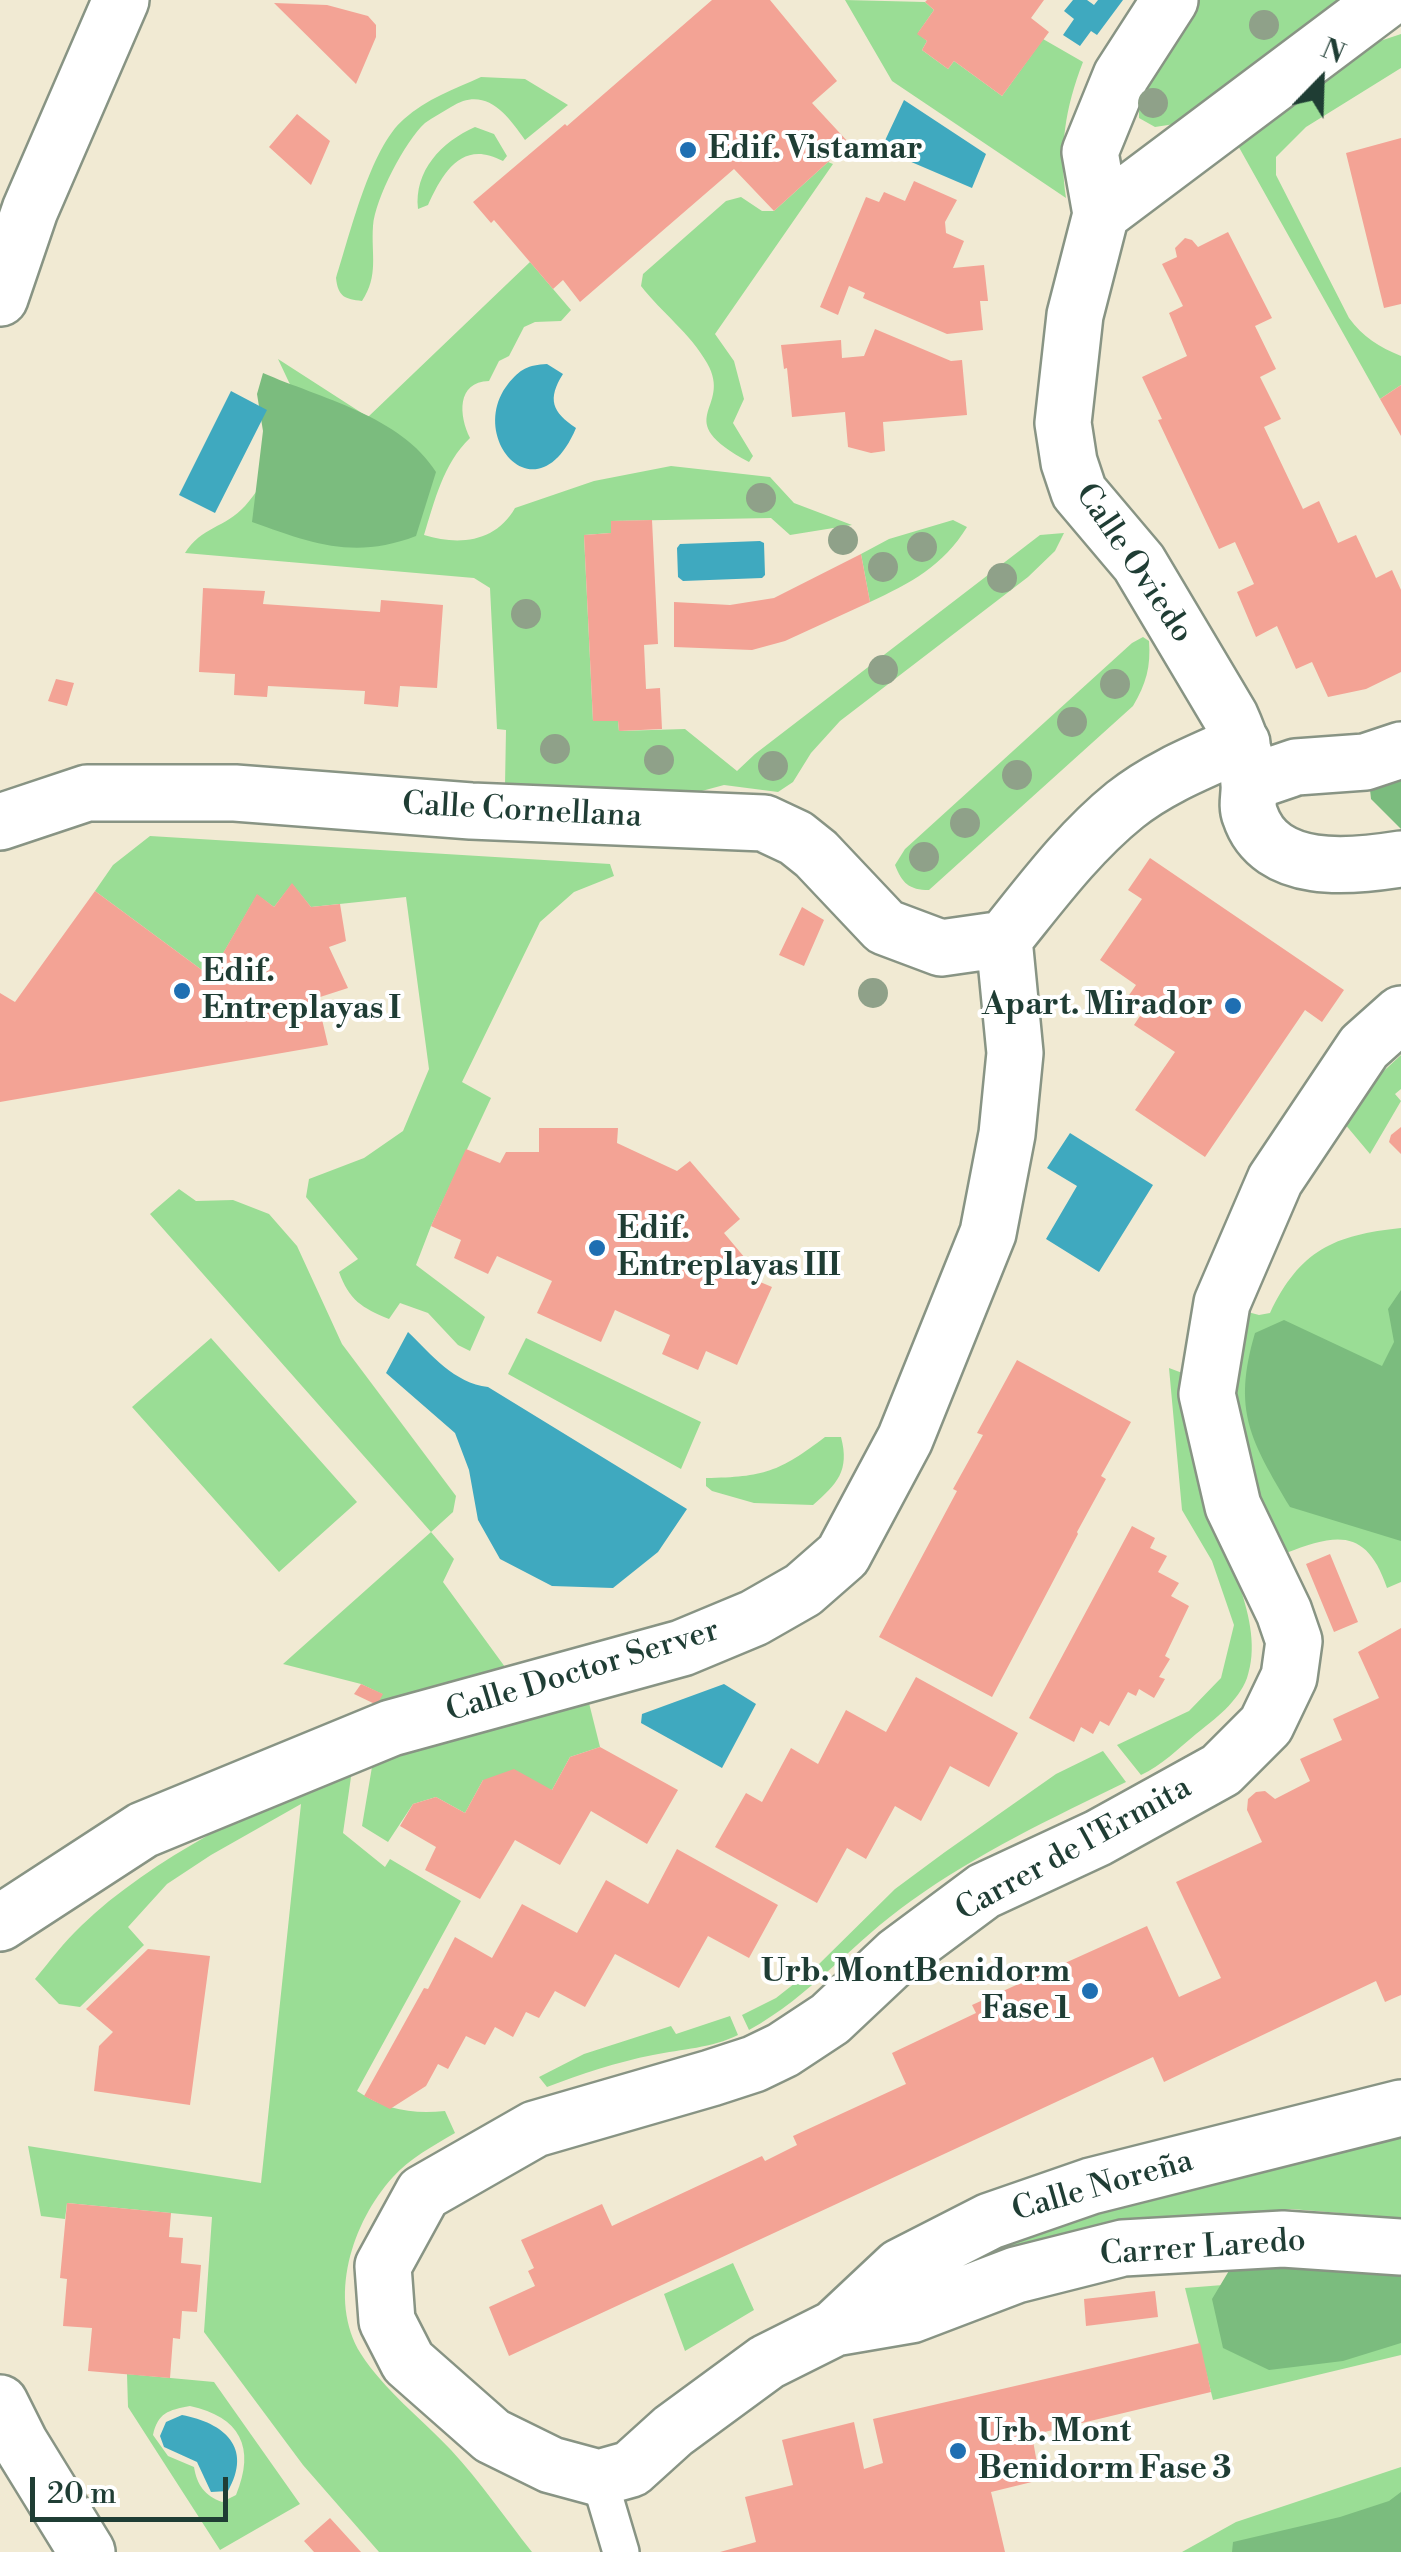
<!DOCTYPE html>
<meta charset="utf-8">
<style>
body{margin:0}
#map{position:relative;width:1401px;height:2552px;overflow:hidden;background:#f1ead3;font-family:"Libre Bodoni",serif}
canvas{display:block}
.north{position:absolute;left:1271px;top:30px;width:100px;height:100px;-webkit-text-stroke:8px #fff;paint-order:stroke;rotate:23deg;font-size:28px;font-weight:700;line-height:40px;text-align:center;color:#1f3d34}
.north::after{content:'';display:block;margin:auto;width:35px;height:45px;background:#1f3d34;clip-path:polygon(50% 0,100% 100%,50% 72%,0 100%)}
.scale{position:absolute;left:30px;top:2477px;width:198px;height:45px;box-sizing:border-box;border:5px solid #1f3d34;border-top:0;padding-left:12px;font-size:30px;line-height:35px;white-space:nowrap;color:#1f3d34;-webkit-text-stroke:8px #fff;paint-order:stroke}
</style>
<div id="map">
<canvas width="1401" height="2552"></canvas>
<div class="north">N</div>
<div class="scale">20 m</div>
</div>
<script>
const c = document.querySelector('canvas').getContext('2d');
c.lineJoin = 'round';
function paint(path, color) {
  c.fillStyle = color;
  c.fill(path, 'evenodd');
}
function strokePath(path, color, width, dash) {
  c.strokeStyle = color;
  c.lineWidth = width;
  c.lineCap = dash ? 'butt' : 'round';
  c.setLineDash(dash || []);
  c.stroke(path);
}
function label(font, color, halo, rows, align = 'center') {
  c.font = font + ' "Libre Bodoni",serif';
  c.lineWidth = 8;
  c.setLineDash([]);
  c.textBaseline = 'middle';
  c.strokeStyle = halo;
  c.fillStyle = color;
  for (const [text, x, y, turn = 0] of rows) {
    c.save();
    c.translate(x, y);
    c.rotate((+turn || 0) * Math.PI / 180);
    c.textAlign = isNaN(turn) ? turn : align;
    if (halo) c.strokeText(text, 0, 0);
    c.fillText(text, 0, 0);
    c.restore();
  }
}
const green = new Path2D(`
 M845 0 925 2 934 10 918 33 927 41 922 50 948 69 954 61 1002 96 1043 39 1083 62C1065 108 1059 149 1066 198L892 81Z
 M1192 0H1343L1181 123 1155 127 1139 118V97Z
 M1401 34V68L1306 127 1276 157V175L1349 318C1363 337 1379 347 1401 356V385L1380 399 1236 142 1365 46Z
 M481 77 525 79 568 105 525 140C507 114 485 85 451 107 443 112 433 117 425 123 405 141 375 199 373 226 371 255 379 275 362 301 345 299 338 297 336 278 350 235 370 148 404 119 426 99 455 89 481 77Z
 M475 127 494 134 507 156 503 161C462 139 443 172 428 205L418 209C414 171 441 142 475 127Z
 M828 162 833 164 715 334 734 361 744 399 733 423 753 456 749 462C667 418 734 410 707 363 690 333 662 313 641 286L643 274 726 201 741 197 762 211H774Z
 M530 262 571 310 561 321 535 322 524 327 509 356 499 361 489 381C456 382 459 416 470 438 443 464 435 500 424 535 459 546 496 542 515 508L594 481 671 466 770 477 794 503 852 525 790 535 771 518 612 521 611 533 584 535 593 721H618L619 731 685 729 737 771 755 754 1040 535 1064 533 1055 551 1028 577 840 721 811 753 793 782 778 792 724 785 698 792 505 785 506 730 497 729 490 588 474 578 185 553C201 527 225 528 245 506 268 480 285 442 303 412L278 359 368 417Z
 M953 520 967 527C943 566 911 583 870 602L861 554 889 539Z
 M1143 637 1149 641C1151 667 1146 684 1133 706L929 890C909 890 902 883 895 865L905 849 1132 643Z
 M150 836 610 864 614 876 574 892 540 922 462 1082 491 1098 431 1226 416 1265 485 1317 470 1351 458 1345 428 1313 400 1303 389 1319C362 1308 349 1300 339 1272L358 1259 306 1197 309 1179 364 1158 403 1131 429 1069 406 897 311 907 292 884 274 907 257 895 210 976 95 891 113 865Z
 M1401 1055V1089L1395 1094 1401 1101 1370 1154 1344 1123 1375 1079Z
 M179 1189 196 1201 233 1200 269 1214 297 1246 342 1344 456 1496 453 1512 431 1532 454 1559 443 1582 505 1667 377 1705 382 1694 361 1684 283 1664 431 1532 150 1214Z
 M1401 1228V1582L1387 1588C1367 1528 1337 1533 1286 1553L1257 1497 1234 1406 1233 1361 1244 1311 1259 1315 1270 1313C1300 1250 1334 1235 1401 1228Z
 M211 1338 357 1502 279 1572 132 1407Z
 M526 1338 701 1422 681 1469 508 1374Z
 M1169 1368 1185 1374C1184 1414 1190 1457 1203 1495 1221 1547 1267 1622 1247 1678 1238 1702 1215 1719 1196 1734 1179 1748 1161 1766 1141 1775L1117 1745 1189 1711 1221 1678 1234 1625 1212 1561 1182 1510Z
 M825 1437H841C850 1471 837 1484 813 1505L754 1503 712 1491 706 1486V1478C764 1477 779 1472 825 1437Z
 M586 1691 600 1747 570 1757 552 1790 483 1780 465 1813 436 1797 413 1804 388 1842 362 1826 374 1755Z
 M1103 1751 1126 1782C1052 1818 978 1853 911 1901 854 1941 811 1996 749 2030L742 2015 776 1998 818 1965 895 1889 945 1852 1056 1774Z
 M353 1763 343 1833 385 1867 390 1859 461 1901 357 2091C385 2110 412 2114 445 2111L455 2133C433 2146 410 2158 393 2177 352 2222 327 2299 361 2354 384 2390 422 2419 451 2450 480 2481 505 2518 532 2552H379L303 2465 204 2332 212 2217 67 2203 65 2219 41 2216 28 2146 261 2183 301 1804 211 1855 167 1884 128 1927 144 1945 80 2007 59 2004 35 1979C50 1961 64 1942 81 1926 151 1858 265 1803 353 1763Z
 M730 2016 738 2035C712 2048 682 2049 653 2055 617 2062 581 2074 547 2087L539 2077 584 2054 671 2026 676 2034Z
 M1401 2130V2218L1291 2209 1130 2221 1056 2236 974 2265 971 2260 1051 2225Z
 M733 2263 754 2310 685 2351 664 2294Z
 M1401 2276V2355L1213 2400 1185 2288 1324 2277Z
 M127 2374 214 2382 300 2504 220 2550 128 2407ZM190 2406C240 2417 256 2447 236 2495L222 2502C205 2496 197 2485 194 2467L168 2456 153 2435C158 2413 168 2410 190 2406Z
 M1401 2467V2552H1182L1236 2522Z`);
const forest = new Path2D(`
 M263 373C320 398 401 416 436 472L416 536C354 560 311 543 252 522L263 431 257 394Z
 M1401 749V829L1371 799 1369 780Z
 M1401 1290V1541L1290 1507C1251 1441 1232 1411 1255 1333L1284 1320 1382 1366 1394 1342 1388 1309Z
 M1401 2259V2343L1343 2361 1269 2370 1223 2348 1212 2299 1233 2264Z
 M1401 2492V2552H1232L1233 2542 1340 2517 1389 2501Z`);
const water = new Path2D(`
 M1073 0H1087L1094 5 1098 0H1123L1097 35 1091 31 1080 46 1063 35 1074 19 1064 11Z
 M904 100 986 154 972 188 881 149Z
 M547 364 563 374C547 399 552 412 576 428 537 520 466 437 508 384 520 369 528 365 547 364Z
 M231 391 267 410 215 513 179 495Z
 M760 541 764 543 765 575 762 578 683 581 678 577 677 548 680 544Z
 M1070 1133 1153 1185 1099 1272 1046 1239 1077 1186 1047 1168Z
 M408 1332C432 1355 454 1383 488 1387L687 1509 658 1552 613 1588 552 1586 500 1559 478 1520 469 1470 455 1433 386 1373Z
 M724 1684 756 1704 722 1768 641 1723 642 1714Z
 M182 2415C224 2423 253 2447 228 2491L211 2492 197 2462 164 2447 160 2436 166 2422Z`);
const building = new Path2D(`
 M712 0H770L837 81 812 103 849 143 774 211 734 169 580 302 563 280 553 289 494 220 491 223 473 202 565 124 567 126Z
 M927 0H1044L1031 18 1049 32 1002 96 954 61 948 69 922 50 927 41 917 34 934 10 925 2Z
 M274 3 327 5 368 16 376 25V37L356 84Z
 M297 114 330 141 311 185 269 147Z
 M1401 138V304L1384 308 1346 153Z
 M914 181 957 200 945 222 946 233 964 241 953 268 984 265 988 301H980L983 330 947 334 863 298 865 293 849 286 838 315 820 307 866 197 879 202 884 192 905 201Z
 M1228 232 1272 318 1255 326 1276 369 1260 377 1281 419 1264 427 1303 509 1319 501 1338 543 1356 535 1376 578 1392 570 1401 590V672L1366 689 1328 697 1312 662 1296 669 1277 626 1256 637 1237 592 1254 584 1235 542 1219 549 1158 420 1162 419 1142 377 1187 356 1169 313 1183 306 1162 264 1177 257 1175 248 1185 238 1192 240 1198 247Z
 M875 329 951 361 962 360 967 415 883 422 885 451 871 453 848 447 845 412 792 417 787 368 784 369 781 345 841 340 842 358 864 356Z
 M1401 385V436L1380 399Z
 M652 520 658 644 644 645 646 689 660 688 662 729 619 731 618 721H593L584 535 611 533V521Z
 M861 554 870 602 785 641 752 650 674 647V602L730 605 774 598Z
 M203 588 265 591 263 604 380 612 381 600 443 605 437 688 400 686 398 707 364 704 365 691 268 686 267 697 234 695 235 674 199 672Z
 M56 679 74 683 67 706 48 701Z
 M1150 858 1344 990 1322 1022 1305 1010 1205 1157 1135 1110 1175 1052 1134 1025 1142 1013 1125 1001 1136 985 1100 960 1142 899 1128 890Z
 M292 883 311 907 340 904 346 941 329 947 348 988 317 998 328 1045 0 1102V993L15 1002 95 891 210 976 257 894 274 907Z
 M802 907 824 920 804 966 779 955Z
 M1401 1127V1154L1389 1142 1391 1135Z
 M539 1128H618L617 1143 677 1171 690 1161 740 1219 724 1233 745 1258 739 1273 772 1287 737 1365 706 1351 698 1370 662 1354 670 1335 615 1310 601 1342 537 1313 552 1281 497 1256 488 1274 454 1258 461 1240 431 1226 466 1149 500 1163 506 1152H539Z
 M1017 1360 1131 1422 1101 1476 1106 1479 1077 1532 1078 1534 992 1697 879 1637 957 1491 953 1489 983 1435 977 1433Z
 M1132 1526 1155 1538 1150 1548 1167 1556 1158 1572 1179 1583 1171 1596 1189 1606 1165 1656 1170 1659 1159 1677 1165 1679 1154 1698 1139 1689 1136 1696 1128 1692 1109 1726 1100 1721 1093 1734 1081 1727 1074 1742 1029 1718Z
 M1330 1554 1358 1622 1334 1632 1306 1564Z
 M1401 1628V1995L1385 2002 1376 1981 1164 2082 1153 2057 509 2356 489 2307 535 2286 528 2271 534 2268 521 2240 602 2204 612 2226 762 2156 765 2161 797 2145 793 2136 906 2084 892 2053 976 2013 972 2005 1147 1926 1179 1997 1221 1978 1176 1882 1262 1842 1247 1810 1248 1799 1256 1792 1265 1791 1275 1799 1310 1781 1300 1759 1342 1740 1333 1719 1379 1698 1358 1652Z
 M916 1677 1018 1733 989 1787 950 1766 921 1821 895 1806 866 1859 847 1848 817 1903 715 1847 746 1793 762 1802 791 1748 818 1764 846 1710 886 1732Z
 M361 1684 383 1694 377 1705 354 1694Z
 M600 1747 678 1790 647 1844 591 1811 560 1865 515 1840 480 1899 425 1870 436 1847 400 1826 413 1804 436 1797 465 1813 483 1780 514 1769 552 1790 570 1757Z
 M677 1849 778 1905 749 1958 708 1936 679 1988 615 1954 585 2007 555 1991 539 2018 526 2012 513 2037 495 2027 485 2045 466 2036 448 2069 438 2064 426 2086 390 2109 364 2096 424 1988 428 1989 455 1937 492 1958 522 1904 577 1933 606 1880 648 1904Z
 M148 1949 210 1956 190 2105 94 2091 99 2046 113 2032 86 2009Z
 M67 2203 171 2213 169 2237 183 2238 181 2263 201 2265 197 2312 182 2311 180 2339 173 2338 170 2378 88 2371 92 2328 63 2326 67 2279 60 2278Z
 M1155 2291 1158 2317 1086 2326 1084 2299Z
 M1200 2343 1211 2392 1032 2435 1040 2480 991 2492 1005 2552H720L756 2542 745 2497 793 2485 782 2440 854 2422 864 2469 883 2463 873 2419Z
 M330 2518 361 2552H314L304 2541Z`);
const service = new Path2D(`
 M599 2478 621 2552`);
const minor = new Path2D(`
 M1386 0 1101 214 1075 315 1063 423 1069 462 1079 492 1139 563 1230 716C1240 738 1248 760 1249 784 1250 794 1246 805 1250 815 1270 876 1351 867 1401 859
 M1101 214 1090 152 1121 76 1170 0
 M0 298 30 210 121 0
 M1249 783 1296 767 1365 762 1401 750
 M0 822 87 793H235L471 811 764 823 796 838 816 854 885 927 941 948 1004 939
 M1004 939C1042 892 1078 843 1125 805 1160 777 1202 761 1242 743
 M1401 1014 1364 1047 1275 1180 1222 1303 1207 1394 1233 1506 1284 1612 1294 1641 1289 1677 1266 1725 1221 1770 1098 1838 984 1891 898 1955 830 2019 783 2050 754 2064 711 2078 535 2129 423 2193 383 2266 387 2321 408 2362 492 2436 551 2465 599 2478 631 2469 673 2431 767 2362 835 2328 900 2267 990 2221 1091 2186 1401 2108
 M0 1923 143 1830 391 1728 682 1648 754 1618 803 1590 843 1555 905 1439 988 1233 1007 1134 1015 1053 1004 939
 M835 2328 911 2315 1016 2275 1123 2248 1283 2239 1401 2247
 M0 2403 20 2443 87 2552`);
const trees = [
 [1264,25],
 [1153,103],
 [761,498],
 [843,540],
 [922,547],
 [883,567],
 [1002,578],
 [526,614],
 [883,670],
 [1115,684],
 [1072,722],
 [555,749],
 [659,760],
 [773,766],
 [1017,775],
 [965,823],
 [924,857],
 [873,993]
];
const markers = [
 [688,150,10,"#1f6fb2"],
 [182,991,10,"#1f6fb2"],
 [1233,1006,10,"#1f6fb2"],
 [597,1248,10,"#1f6fb2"],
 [1090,1991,10,"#1f6fb2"],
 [958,2451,10,"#1f6fb2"]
];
const poiNames = [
 ["Edif. Vistamar",708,150],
 ["Edif.",202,973],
 ["Entreplayas I",202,1010],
 ["Apart. Mirador",1213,1006,"right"],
 ["Edif.",617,1230],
 ["Entreplayas III",617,1267],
 ["Urb. MontBenidorm",1070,1973,"right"],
 ["Fase 1",1070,2010,"right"],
 ["Urb. Mont",978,2433],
 ["Benidorm Fase 3",978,2470]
];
const streetNames = [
 ["Calle Oviedo",1133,564,56],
 ["Calle Cornellana",522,812,3],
 ["Calle Doctor Server",583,1672,-17],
 ["Carrer de l'Ermita",1074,1850,-29],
 ["Calle Noreña",1103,2187,-16],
 ["Carrer Laredo",1203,2249,-4]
];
paint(green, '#9add95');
paint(forest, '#7bbc7e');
paint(water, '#3fa9bf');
paint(building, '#f3a395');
strokePath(service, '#889484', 40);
strokePath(minor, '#889484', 60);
strokePath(service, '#fff', 35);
strokePath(minor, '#fff', 55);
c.fillStyle = '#8fa189';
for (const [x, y] of trees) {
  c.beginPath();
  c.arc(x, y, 15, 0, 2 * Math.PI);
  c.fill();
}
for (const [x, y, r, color] of markers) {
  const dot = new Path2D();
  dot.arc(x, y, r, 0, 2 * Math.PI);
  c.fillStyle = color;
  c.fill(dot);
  strokePath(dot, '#fff', 4);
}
label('bold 32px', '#1f3d34', '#fff', poiNames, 'left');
label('32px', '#1f3d34', '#fff', streetNames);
</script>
